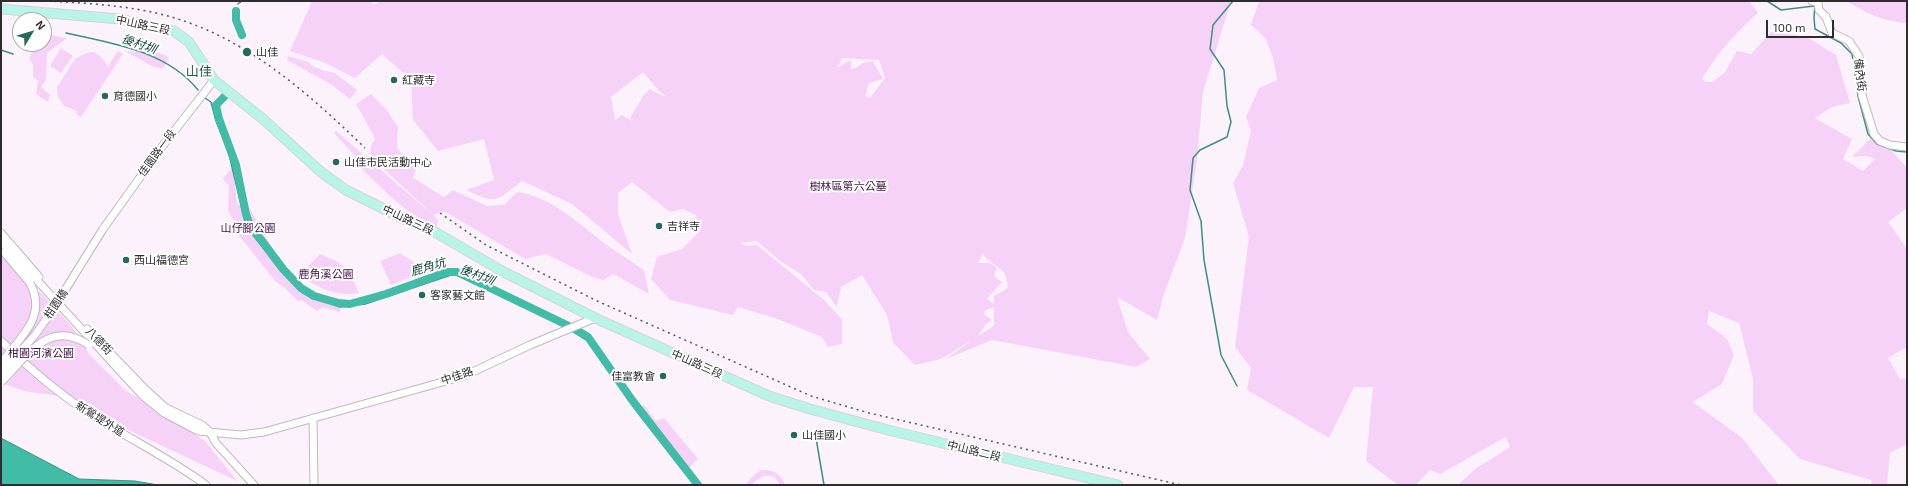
<!DOCTYPE html>
<meta charset="utf-8">
<style>
body{margin:0}
#map{position:relative;width:1908px;height:486px;overflow:hidden;background:#fcf2fc;font-family:"Exo 2",sans-serif}
canvas{display:block}
.frame{position:absolute;inset:0;border:2px solid #2f2c30;pointer-events:none}
.north{position:absolute;left:12px;top:12px;width:40px;height:40px;box-sizing:border-box;background:#fff;border:1px solid #acabac;border-radius:50%;rotate:52deg;font-size:11px;font-weight:700;line-height:16px;text-align:center;color:#2f2c30}
.north::after{content:'';display:block;margin:auto;width:14px;height:18px;background:#24695c;clip-path:polygon(50% 0,100% 100%,50% 72%,0 100%)}
.scale{position:absolute;left:1766px;top:20px;width:68px;height:18px;box-sizing:border-box;border:2px solid #2f2c30;border-top:0;padding-left:5px;font-size:12px;line-height:14px;white-space:nowrap;color:#2f2c30;-webkit-text-stroke:3px #fff;paint-order:stroke}
</style>
<div id="map">
<canvas width="1908" height="486"></canvas>
<div class="frame"></div>
<div class="north">N</div>
<div class="scale">100 m</div>
</div>
<script>
const c = document.querySelector('canvas').getContext('2d');
c.lineJoin = 'round';
function paint(path, color) {
  c.fillStyle = color;
  c.fill(path, 'evenodd');
}
function strokePath(path, color, width, dash) {
  c.strokeStyle = color;
  c.lineWidth = width;
  c.lineCap = dash ? 'butt' : 'round';
  c.setLineDash(dash || []);
  c.stroke(path);
}
function label(font, color, halo, rows, align = 'center') {
  c.font = font + ' "Exo 2","Noto Sans TC",sans-serif';
  c.lineWidth = 4;
  c.setLineDash([]);
  c.textBaseline = 'middle';
  c.strokeStyle = halo;
  c.fillStyle = color;
  for (const [text, x, y, turn = 0] of rows) {
    c.save();
    c.translate(x, y);
    c.rotate((+turn || 0) * Math.PI / 180);
    c.textAlign = isNaN(turn) ? turn : align;
    if (halo) c.strokeText(text, 0, 0);
    c.fillText(text, 0, 0);
    c.restore();
  }
}
const green = new Path2D(`
 M312 1H369L374 4 384 1H1231L1203 92 1197 160 1185 238 1164 294 1157 320 1117 297 1128 332 1150 359 1136 367 992 340 946 359 972 340 941 359 915 365 893 343 887 315 862 275 841 287 837 307 826 292 814 290 801 274 780 261 757 241 740 243 747 246 757 245 823 299 842 319V344L828 347 822 337 775 318 738 307 733 315 670 300 651 279 657 257 682 249 700 231 696 215 683 209 670 212 632 182 618 193V214L632 254 572 204 522 181C496 201 497 205 466 190L494 180 484 139 438 151 413 120 411 80 382 54 355 78 323 62 290 51ZM842 58 879 60 885 78 870 98 865 96 869 83 883 79 873 61 863 63 856 68 851 69V60L838 67ZM643 72 660 92 666 96H663L650 89 643 96 630 118 632 121 622 115 615 120 611 97ZM983 253 985 257 1005 273 1008 288 994 296V304L987 299 1002 282 994 276 997 268 990 263H978ZM994 307V326L978 336 986 324 992 320 984 314 986 310Z
 M1259 1H1749L1758 13C1734 35 1719 51 1702 79L1706 82H1713L1725 72 1737 51 1751 54 1771 32 1807 37 1836 55 1850 103 1832 107 1815 118 1852 139 1843 159 1863 171 1875 159 1867 156 1852 157 1870 139 1892 151 1907 168V208L1888 222 1907 249V349H1903L1888 358 1900 379 1907 378V444L1890 453 1887 485H1872L1871 480 1800 459 1753 411V379L1739 323 1709 311 1707 324 1727 339 1734 355 1722 384 1693 402 1742 438 1779 485H1458L1475 469 1510 447 1506 437 1440 474 1430 470 1416 485H1398L1366 461 1373 387H1354L1329 438 1247 390 1251 368 1235 347 1249 237 1233 183 1243 165 1251 131 1246 117 1259 88 1277 80 1273 57 1265 38 1251 25Z
 M1846 1H1907V23C1884 22 1866 13 1846 1Z
 M44 34 67 38 47 53 46 80 41 87 50 95 48 102 36 94 38 81 33 76V65L29 58 37 44H44Z
 M61 48 73 56 61 73 50 66Z
 M141 48 165 55 169 58 163 69 152 66 125 51 139 52Z
 M118 51 123 54 81 117 76 114 77 111 64 106 58 97 57 90V87L75 59 86 53 94 52 100 56 108 66Z
 M288 56 309 62 312 66 322 70 335 73 357 90 350 99 332 85 287 60Z
 M371 94 386 109 398 127 397 148 416 168 413 178 444 197 453 190 487 206 504 205 517 192C551 196 582 226 608 246 620 254 632 262 644 270L649 294 613 274 604 280 592 277 546 254 525 259 444 211 434 215 438 220 437 228C407 215 385 191 362 169L361 162 334 133 336 131 433 215 370 156 371 146 375 138 356 104Z
 M233 166 237 204 249 207C261 227 279 265 295 280 307 291 325 295 340 299V312L323 307 317 311 301 300 299 302 286 289 275 281 234 229 236 225 228 210 229 186 223 179Z
 M1 251 29 289 40 292 72 327 89 354 124 389 205 441 237 481 122 427 71 398 24 391 1 383Z
 M400 253 427 271 391 285 380 261Z
 M320 254C348 266 347 266 359 293 336 297 318 288 299 275Z
 M644 405 656 421 664 418 698 459 683 473 635 410Z
 M762 470C774 469 781 474 785 485H780C773 470 761 475 752 485H745L756 473Z`);
const water = new Path2D(`
 M1 438 79 479 135 481 158 485H1Z`);
const stream = new Path2D(`
 M1233 1 1213 25 1210 49 1224 70 1227 106 1231 122 1227 137 1200 150 1193 158 1190 190 1201 221 1204 260 1221 355 1237 386
 M1767 1 1781 10 1814 6
 M238 4 242 1
 M1815 4 1814 18 1815 29 1841 43 1852 54 1858 96 1868 134 1877 144 1896 151 1907 152
 M66 33C112 43 167 51 198 90
 M1 50 13 54
 M205 98 211 102 216 121 228 150 246 226 281 271 303 293 340 307 365 304 454 274 496 292 566 327
 M571 330 588 341 638 413 695 485
 M816 438 824 485`);
const river = new Path2D(`
 M236 11V20L242 35
 M226 95 216 105 219 119 236 165 246 214 250 225 283 269 301 288 314 296 338 303 350 304 386 294 447 272H457L573 328 588 337 632 400 698 485`);
const minor = new Path2D(`
 M1812 1 1818 3 1819 10 1826 17 1832 33 1849 41 1859 56 1862 95 1874 134 1880 141 1890 145 1907 147
 M103 229 161 148 214 80
 M1 233 39 277
 M1 241 142 395 164 413 198 431 241 435 264 432 464 376 530 345 595 318
 M4 252 30 283
 M87 329 144 388 166 408 202 425 210 432 216 443 254 485
 M1 341C28 367 55 391 86 411 125 437 168 457 206 485
 M313 418 314 485`);
const major = new Path2D(`
 M1 9 120 19 174 31 189 42 214 80 263 119 321 172 346 190 406 220 435 232 500 270 595 318 769 396 810 409 888 430 1118 485`);
const rail = new Path2D(`
 M48 1C84 3 121 5 156 13 240 32 305 90 365 148
 M440 213 486 245 595 300 811 396 869 413 1181 485`);
const minorBridge = new Path2D(`
 M1 363C20 337 48 317 30 283
 M1 373 35 335 52 311 103 229
 M1 382C28 356 48 318 89 345`);
const markers = [
 [247,52,5,"#24695c"],
 [394,80,4,"#24695c"],
 [105,96,4,"#24695c"],
 [336,162,4,"#24695c"],
 [659,226,4,"#24695c"],
 [126,260,4,"#24695c"],
 [422,295,4,"#24695c"],
 [663,376,4,"#24695c"],
 [794,435,4,"#24695c"]
];
const streetNames = [
 ["中山路三段",143,25,12],
 ["備內街",1860,75,83],
 ["佳園路一段",157,153,-54],
 ["中山路三段",408,220,25],
 ["柑園橋",56,304,-56],
 ["八德街",99,341,46],
 ["中山路三段",697,364,24],
 ["中佳路",457,376,-19],
 ["新鶯堤外道",100,419,32],
 ["中山路二段",974,451,14]
];
const poiNames = [
 ["山佳",256,52],
 ["紅藏寺",402,80],
 ["育德國小",113,96],
 ["山佳市民活動中心",344,162],
 ["吉祥寺",667,226],
 ["西山福德宮",134,260],
 ["客家藝文館",430,295],
 ["佳富教會",655,376,"right"],
 ["山佳國小",802,435]
];
const parkNames = [
 ["樹林區第六公墓",848,186],
 ["山仔腳公園",248,228],
 ["鹿角溪公園",326,274],
 ["柑園河濱公園",41,353]
];
const waterNames = [
 ["後村圳",139,44,19],
 ["鹿角坑",428,267,-16],
 ["後村圳",477,275,21]
];
const quarterNames = [
 ["山佳",199,72]
];
paint(green, '#f6d2f8');
paint(water, '#41bca6');
strokePath(water, '#3c9183', 1);
strokePath(stream, '#3c9183', 1.5);
strokePath(river, '#41bca6', 8);
strokePath(minor, '#c1b7c1', 9);
strokePath(major, '#d5d5d6', 11);
strokePath(minor, '#fff', 7);
strokePath(major, '#b8f4e7', 9);
strokePath(rail, '#585459', 1.5, [2, 4]);
strokePath(minorBridge, '#c1b7c1', 9, []);
strokePath(minorBridge, '#fff', 7);
for (const [x, y, r, color] of markers) {
  const dot = new Path2D();
  dot.arc(x, y, r, 0, 2 * Math.PI);
  c.fillStyle = color;
  c.fill(dot);
  strokePath(dot, '#fff', 1.5);
}
label('11px', '#2f2c30', '#fff', streetNames);
label('11px', '#2f2c30', '#fff', poiNames, 'left');
label('11px', '#430b47', '#fff', parkNames);
label('italic 12px', '#10453c', '#fff', waterNames);
label('13px', '#23594f', '#fff', quarterNames);
</script>
